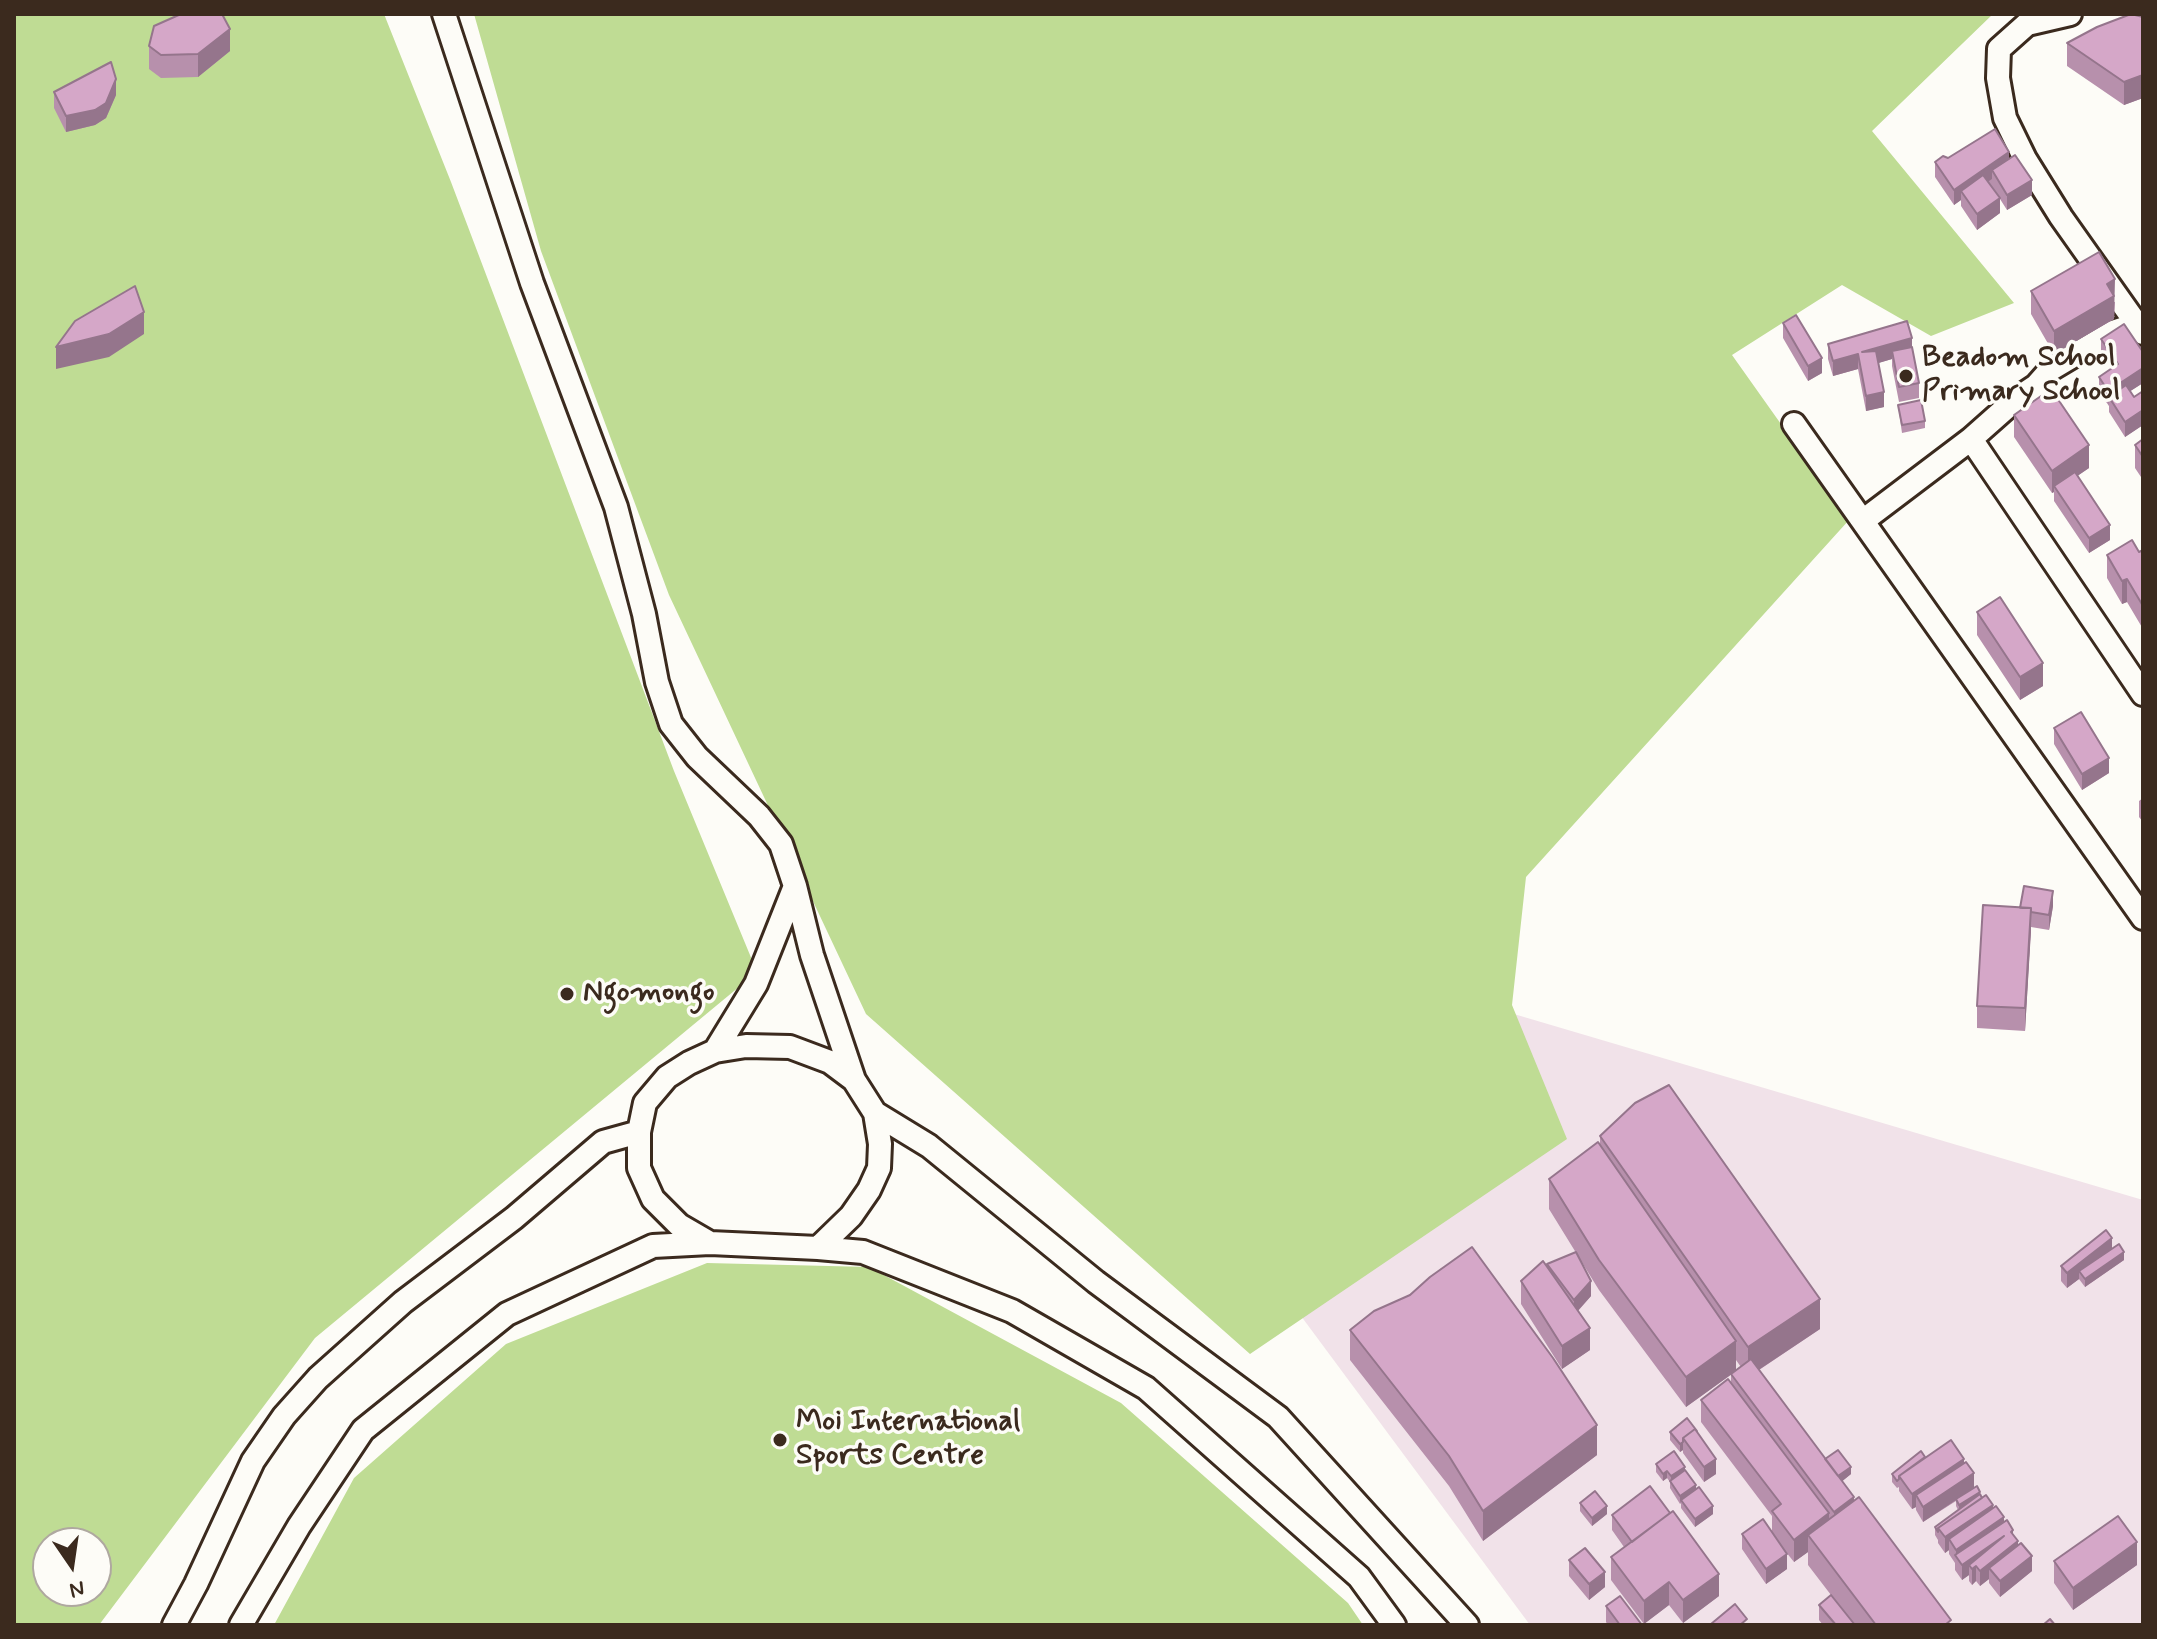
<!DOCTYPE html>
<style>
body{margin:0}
#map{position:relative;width:2157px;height:1639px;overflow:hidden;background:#fdfcf7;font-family:Mynerve,sans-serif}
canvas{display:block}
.frame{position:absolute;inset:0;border:16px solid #3b2a1e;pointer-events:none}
.north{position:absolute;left:32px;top:1527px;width:80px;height:80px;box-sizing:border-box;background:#fdfcf7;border:2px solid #afa8a0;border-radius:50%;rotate:167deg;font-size:22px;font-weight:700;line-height:32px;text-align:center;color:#3b2a1e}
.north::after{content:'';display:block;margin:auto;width:28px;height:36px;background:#3b2a1e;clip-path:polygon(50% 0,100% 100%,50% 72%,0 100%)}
</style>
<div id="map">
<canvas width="2157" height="1639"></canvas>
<div class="frame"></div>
<div class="north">N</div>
</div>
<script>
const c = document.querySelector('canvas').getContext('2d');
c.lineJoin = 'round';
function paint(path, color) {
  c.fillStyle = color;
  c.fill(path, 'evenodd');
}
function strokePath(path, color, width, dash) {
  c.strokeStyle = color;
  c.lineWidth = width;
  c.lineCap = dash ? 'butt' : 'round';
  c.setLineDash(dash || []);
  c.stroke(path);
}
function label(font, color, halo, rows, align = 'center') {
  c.font = font + ' Mynerve,sans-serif';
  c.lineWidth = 7;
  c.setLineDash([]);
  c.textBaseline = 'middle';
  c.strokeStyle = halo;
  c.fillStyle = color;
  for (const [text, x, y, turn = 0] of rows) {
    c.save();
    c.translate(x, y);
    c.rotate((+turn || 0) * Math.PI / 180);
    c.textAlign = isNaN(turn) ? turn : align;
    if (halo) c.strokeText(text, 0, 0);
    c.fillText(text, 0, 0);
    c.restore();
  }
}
const built = new Path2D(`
 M1338 962 2143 1200V1625H1530L1135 1092Z`);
const green = new Path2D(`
 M14 14H384L451 182 674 771 757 972 315 1338 99 1625H14ZM48 1543H96V1591H48Z
 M474 14H1993L1872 131 2014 303 1931 336 1842 285 1732 355 1849 520 1526 877 1512 1005 1567 1139 1250 1354 866 1014 669 595 541 251Z
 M707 1263 869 1267 1121 1403 1348 1603 1363 1625H274L354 1478 506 1344Z`);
const minor = new Path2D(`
 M444 14 532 283 616 507 644 614 657 682 671 724 697 757 759 816 781 844 795 886 812 955 854 1080
 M2070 14 2027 24 1999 49 1998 78 2005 118 2025 159 2061 217 2143 333
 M2137 324 2113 332 2051 369 2036 386 2015 400 1971 439 2143 694
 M1794 424 2143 918
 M1864 520 1971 439
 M746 1046 790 1047 830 1062 854 1080 875 1113 880 1144 879 1168 869 1190 851 1216 818 1248 710 1243 679 1225 653 1199 639 1168V1132L645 1103 667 1077 689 1063 715 1051Z
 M715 1051 756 984 795 886
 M875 1113 929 1146 1096 1282 1278 1417 1467 1625
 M818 1248 863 1252 1012 1311 1146 1388 1359 1577 1394 1625
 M174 1625 196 1584 253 1461 284 1416 318 1378 403 1302 514 1218 603 1142 639 1132
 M241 1625 299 1526 363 1430 507 1314 653 1246 710 1243`);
const wall = new Path2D(`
 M2143 17V98L2124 105 2067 66V43Z
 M149 46 230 51 198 77 161 78 149 69Z
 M54 92 116 95 106 118 95 125 66 132 54 108Z
 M1948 158 2009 159 2032 195 2007 210 2000 199V213L1977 230 1961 206V200L1954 205 1935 177V162Z
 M2031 291 2115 302 2114 319 2054 354 2031 314Z
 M1783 323 1822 373 1808 381 1783 338Z
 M2101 339 2143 352V383L2130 391 2134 397 2143 391V425L2125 437 2109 412V406L2099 392V377L2111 369 2101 354Z
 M1828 344 1912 348 1919 383V398L1899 402 1892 366V359L1878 363 1884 407 1866 411 1858 369 1833 376 1828 359Z
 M1898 405 1925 421V428L1902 433Z
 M2014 415 2089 468 2077 476 2110 540 2089 553 2054 501V492L2052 493 2014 437Z
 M2143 439V480L2135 468V445Z
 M2143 550V629L2127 602 2122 604 2107 578V555L2139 552Z
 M1977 612 2043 686 2020 700 1977 635Z
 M2054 728 2109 773 2082 790 2054 744Z
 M2143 798V822L2139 817V801Z
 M2053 906 2049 930 2031 927 2025 1031 1977 1028V1006L2020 908Z
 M1600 1136 1820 1329 1759 1370 1825 1459 1851 1474 1842 1481 1854 1500 1951 1625H1823L1819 1620V1605L1831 1595 1808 1565V1552L1794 1562 1786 1552 1787 1569 1766 1584 1742 1549V1534L1772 1532V1516L1701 1422V1400L1731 1384V1374L1741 1367 1736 1360V1371L1686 1407 1599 1290 1549 1209V1179L1600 1145Z
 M2112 1249 2124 1260 2085 1287 2079 1279 2067 1288 2061 1281V1266Z
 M1547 1264 1591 1296 1578 1311 1590 1350 1562 1369 1521 1304V1281L1547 1266Z
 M1350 1330 1597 1455 1483 1541 1449 1486 1350 1360Z
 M1670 1432H1697L1716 1474 1704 1482 1683 1453V1450L1680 1452 1670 1440Z
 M1925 1458 1964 1464 1974 1488 1993 1509 2013 1535 2032 1571 2000 1597 1989 1583V1579L1980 1586 1976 1581 1972 1585 1969 1581V1575L1962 1580 1955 1570V1563L1949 1554V1550L1945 1553 1938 1543V1540L1935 1535V1527L1958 1510 1956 1506V1501L1923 1522 1916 1510V1507L1912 1509 1899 1491V1487L1897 1488 1892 1482V1474Z
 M1656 1464 1685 1470 1696 1490 1713 1514 1695 1527 1681 1508V1503L1680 1504 1670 1488V1482L1667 1478 1663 1481 1656 1472Z
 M1580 1503 1607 1514 1592 1526 1580 1511Z
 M1612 1515 1719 1596 1683 1623 1669 1605 1644 1624 1611 1580V1557L1624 1547 1612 1530Z
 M1569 1560 1605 1587 1589 1600 1569 1576Z
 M2054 1561 2137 1565 2073 1610 2054 1583Z
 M1606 1606 1642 1625H1608L1606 1622Z`);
const shadedWall = new Path2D(`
 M230 29V51L198 77V54Z
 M2143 75V98L2124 105V82Z
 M116 79V95L106 118 95 125 66 132V116Z
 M2009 152V168L1992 170V179L1965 197 1961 191V200L1954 205V190Z
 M2032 180V195L2007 210V195Z
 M2000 198V213L1977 230V214Z
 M2115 279 2114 319 2054 354V331L2107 284Z
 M144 312V334L109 357 56 369V347Z
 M1912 338V353L1892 351V359L1862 368V352Z
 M1858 354V369L1833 376V361Z
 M1822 358V373L1808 381V366Z
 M2143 368V383L2112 403 2109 397 2108 406V391Z
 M1884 392V407L1866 411V396Z
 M2143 410V425L2125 437V422Z
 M2089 445V468L2057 490 2054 486V492L2052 493V471Z
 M2110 525V540L2089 553V538Z
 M2127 579V602L2122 604V581Z
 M2043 663V686L2020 700V677Z
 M2109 758V773L2082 790V774Z
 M2053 891V906L2049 930V915Z
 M2031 908V931L2025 1031V1008Z
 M2112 1238V1253L2079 1271V1279L2067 1288V1273Z
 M2124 1252V1260L2085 1287V1279Z
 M1591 1281V1296L1574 1315V1300Z
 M1820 1299V1329L1748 1377V1347Z
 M1590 1328V1350L1562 1369V1346Z
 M1736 1341V1371L1686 1407V1377Z
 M1597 1425V1455L1483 1541V1511Z
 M1683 1442V1450L1680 1452V1444Z
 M1716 1459V1474L1704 1482V1467Z
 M1964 1459V1474L1916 1495V1507L1912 1509V1494Z
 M1685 1467V1474L1671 1484V1476Z
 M1851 1467V1474L1834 1488V1480Z
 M1667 1471V1478L1663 1481V1474Z
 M1974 1473V1488L1923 1522V1507Z
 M1696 1485V1493L1681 1500 1680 1504V1496Z
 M1980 1492V1500L1959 1512V1505Z
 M1854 1497V1520L1834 1535V1512Z
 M1993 1505V1520L1949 1539V1550L1945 1553V1537Z
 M1607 1506V1514L1592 1526V1518Z
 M1713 1506V1514L1695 1527V1519Z
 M1829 1513V1536L1808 1535V1552L1794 1562V1540Z
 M2004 1517V1533L1956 1557V1550Z
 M2013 1530V1545L2018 1541V1556L1989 1568V1579L1980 1586V1571Z
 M2004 1536 1976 1566V1581L1972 1585V1569L1969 1565V1575L1962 1580V1565Z
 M2137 1542V1565L2073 1610V1588Z
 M1787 1554V1569L1766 1584V1569Z
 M2032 1556V1571L2000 1597V1581Z
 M1605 1572V1587L1589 1600V1584Z
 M1719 1574V1596L1683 1623V1600Z
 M1669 1582V1605L1644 1624V1601Z`);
const building = new Path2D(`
 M181 14H222L230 29 198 54 161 55 149 46 154 26Z
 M2131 14 2143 17V75L2124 82 2067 43 2097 27Z
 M111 62 116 79 106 103 95 110 66 116 54 92Z
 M1995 129 2009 152 1954 190 1935 162 1943 156 1948 158Z
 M2015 155 2032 180 2007 195 1992 170Z
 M1983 175 2000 198 1977 214 1961 191Z
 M2099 252 2115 279 2107 284 2114 296 2054 331 2031 291Z
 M135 286 144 312 109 334 56 347 75 321Z
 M1796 315 1822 358 1808 366 1783 323Z
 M1907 321 1912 338 1862 352 1876 351 1884 392 1866 396 1858 354 1833 361 1828 344Z
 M2124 324 2143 352V368L2108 391 2099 377 2118 364 2101 339Z
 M1912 347 1919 383 1899 387 1892 351Z
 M2126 385 2134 397 2143 391V410L2125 422 2109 397Z
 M2051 389 2089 445 2052 471 2014 415Z
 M1921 400 1925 421 1902 425 1898 405Z
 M2143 439V457L2135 445Z
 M2075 472 2110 525 2089 538 2054 486Z
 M2132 540 2139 552 2143 550V606L2127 579 2122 581 2107 555Z
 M2000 597 2043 663 2020 677 1977 612Z
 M2081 712 2109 758 2082 774 2054 728Z
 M2024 886 2053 891 2049 915 2031 912V908H2020Z
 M1983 905 2031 908 2025 1008 1977 1006Z
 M1669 1085 1820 1299 1748 1347 1600 1136 1635 1103Z
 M1598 1142 1736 1341 1686 1377 1599 1260 1549 1179Z
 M2106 1230 2112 1238 2067 1273 2061 1266Z
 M2119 1244 2124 1252 2085 1279 2079 1271Z
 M1472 1247 1553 1358 1597 1425 1483 1511 1449 1456 1350 1330 1374 1311 1410 1295 1430 1277Z
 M1576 1252 1591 1281 1574 1300 1547 1264Z
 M1543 1261 1590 1328 1562 1346 1521 1281Z
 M1751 1359 1854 1497 1834 1512 1731 1374Z
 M1728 1379 1829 1513 1794 1540 1772 1511 1781 1504 1701 1400Z
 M1687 1418 1697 1431 1695 1429 1683 1438V1442L1680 1444 1670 1432Z
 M1695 1429 1716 1459 1704 1467 1683 1438Z
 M1951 1440 1964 1459 1912 1494 1899 1476Z
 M1838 1450 1851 1467 1838 1476 1825 1459Z
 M1674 1451 1685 1467 1671 1476 1667 1471 1663 1474 1656 1464Z
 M1921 1451 1925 1457 1899 1476V1479L1897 1481 1892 1474Z
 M1966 1462 1974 1473 1923 1507 1916 1495Z
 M1685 1470 1696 1485 1680 1496 1670 1481Z
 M1650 1486 1670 1513 1632 1542 1612 1515Z
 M1977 1486 1980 1492 1959 1505 1956 1499Z
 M1699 1487 1713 1506 1695 1519 1681 1500Z
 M1595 1491 1607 1506 1592 1518 1580 1503Z
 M1980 1494 1982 1498 1938 1528V1532L1935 1527Z
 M1986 1495 1993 1505 1945 1537 1938 1528Z
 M1859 1497 1951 1620 1945 1625H1876L1808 1535Z
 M1996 1506 2004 1517 1956 1550 1949 1539Z
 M1673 1511 1719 1574 1683 1600 1669 1582 1644 1601 1611 1557Z
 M2118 1516 2137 1542 2073 1588 2054 1561Z
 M1763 1519 1787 1554 1766 1569 1742 1534Z
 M2007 1520 2013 1530 2011 1532 2018 1541 1980 1571 1976 1566 1972 1569 1969 1565 2004 1536 1962 1565 1955 1555Z
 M2021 1543 2032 1556 2000 1581 1989 1568Z
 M1585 1548 1605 1572 1589 1584 1569 1560Z
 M1831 1595 1855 1625H1836L1819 1605Z
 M1620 1596 1642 1625H1620L1606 1606Z
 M1735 1604 1747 1619 1740 1625H1712L1711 1624Z
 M2050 1619 2055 1625H2043Z`);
const markers = [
 [1906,376,8,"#3b2a1e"],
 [567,994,8,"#3b2a1e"],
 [780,1440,8,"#3b2a1e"]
];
const poiNames = [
 ["Beadom School",1922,359],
 ["Primary School",1922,393],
 ["Ngomongo",583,994],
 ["Moi International",796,1423],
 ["Sports Centre",796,1457]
];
paint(built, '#f1e2e9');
paint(green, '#bfdc94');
strokePath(minor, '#3b2a1e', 28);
strokePath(minor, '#fdfcf7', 22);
paint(wall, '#b790ac');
paint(shadedWall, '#95758c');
paint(building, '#d5a7c8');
strokePath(building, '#95758c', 2);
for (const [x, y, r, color] of markers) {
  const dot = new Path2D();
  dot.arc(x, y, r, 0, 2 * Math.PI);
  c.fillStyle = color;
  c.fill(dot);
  strokePath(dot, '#fdfcf7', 3);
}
label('bold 30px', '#3b2a1e', '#fdfcf7', poiNames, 'left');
</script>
